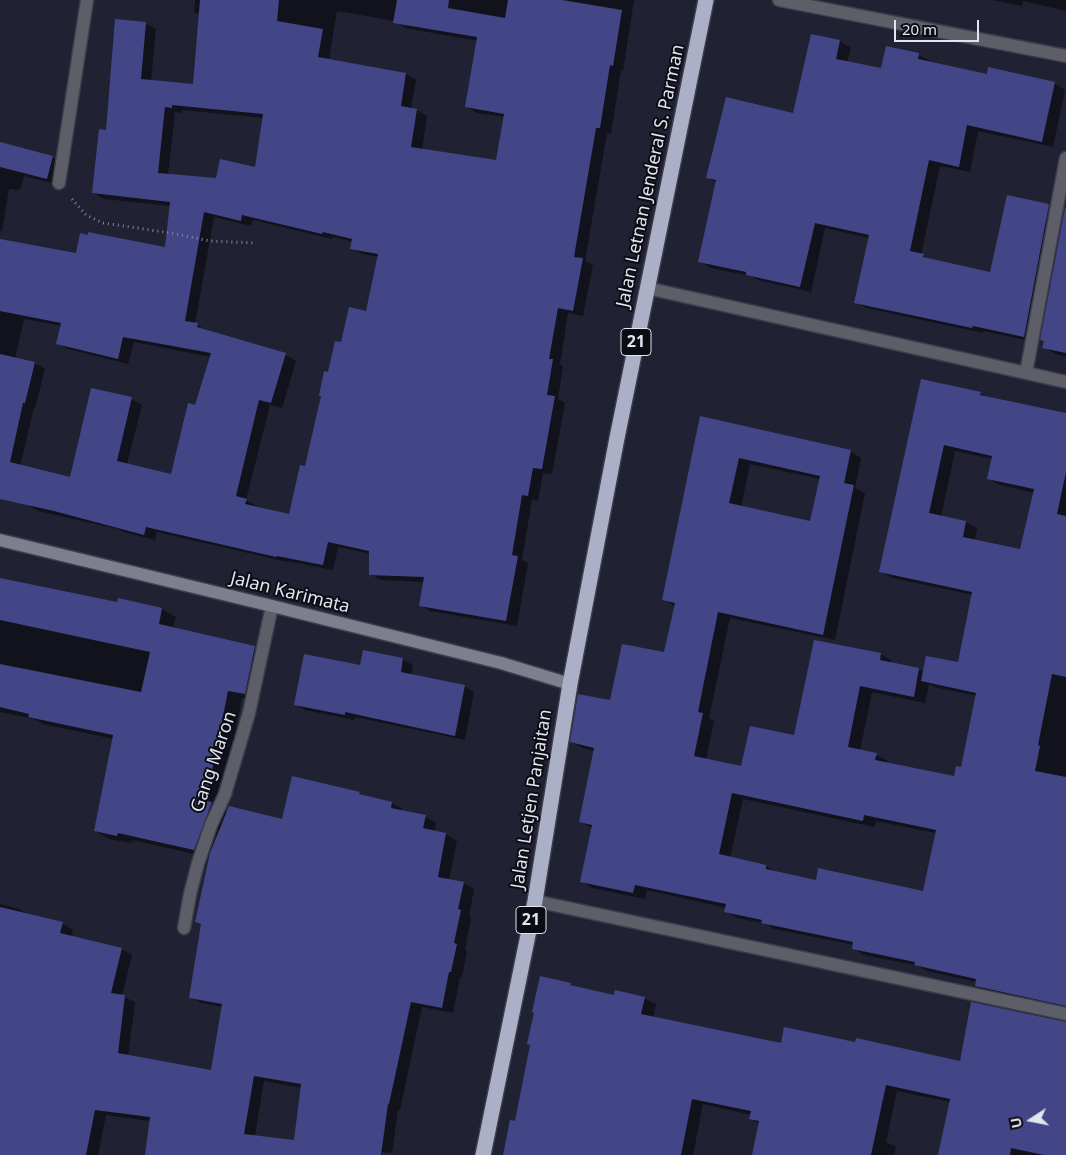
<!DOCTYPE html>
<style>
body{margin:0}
#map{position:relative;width:1066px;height:1155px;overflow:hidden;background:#202233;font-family:"Noto Sans",sans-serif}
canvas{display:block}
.north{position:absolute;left:1006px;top:1095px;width:50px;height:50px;-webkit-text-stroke:4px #0b0c14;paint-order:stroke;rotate:259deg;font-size:14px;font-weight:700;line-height:20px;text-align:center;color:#e2e4ef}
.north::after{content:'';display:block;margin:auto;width:18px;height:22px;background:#e2e4ef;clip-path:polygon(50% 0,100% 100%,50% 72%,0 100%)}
.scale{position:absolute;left:894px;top:20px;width:85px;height:22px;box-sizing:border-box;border:2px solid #e2e4ef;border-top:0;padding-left:6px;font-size:15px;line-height:18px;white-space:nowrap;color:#e2e4ef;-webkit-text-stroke:4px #0b0c14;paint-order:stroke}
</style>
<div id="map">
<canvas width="1066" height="1155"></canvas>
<div class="north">U</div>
<div class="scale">20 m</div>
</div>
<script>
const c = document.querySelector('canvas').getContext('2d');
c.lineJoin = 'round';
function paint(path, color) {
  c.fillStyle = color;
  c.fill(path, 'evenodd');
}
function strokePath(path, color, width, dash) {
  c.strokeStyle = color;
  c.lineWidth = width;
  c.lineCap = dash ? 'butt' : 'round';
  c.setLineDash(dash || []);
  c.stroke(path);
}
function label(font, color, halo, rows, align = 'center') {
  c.font = font + ' "Noto Sans",sans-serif';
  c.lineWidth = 4;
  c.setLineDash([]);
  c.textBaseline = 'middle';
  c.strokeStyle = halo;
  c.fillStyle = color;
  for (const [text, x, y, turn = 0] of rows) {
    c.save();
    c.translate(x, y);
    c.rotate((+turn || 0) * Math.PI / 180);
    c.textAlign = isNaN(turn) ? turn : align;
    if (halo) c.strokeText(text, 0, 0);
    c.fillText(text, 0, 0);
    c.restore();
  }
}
const shadow = new Path2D(`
 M195 0H634L623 71 621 70 611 134 607 133 585 261 593 265 583 316 568 313 560 364 563 366 558 399 565 403 552 474 543 473 538 501 532 500 522 560 528 563 517 626 430 611 420 605 424 582 381 580 370 574 371 554 338 547 333 570 287 561V562L157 532 155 540 124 532 118 529 38 511 28 505 0 495V278L77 254 166 248 171 206 104 199 94 193 107 132 145 23 156 29 151 81 194 85 200 15 194 12ZM337 11 395 21 405 28 478 41 467 107 477 113 505 117 497 161 422 150 427 116 417 110 411 109 416 80 406 74 329 60ZM182 110 264 118 256 168 217 179 168 175 175 112 182 113ZM214 217 251 226 253 220 332 239 333 237 353 242 351 248 362 254 379 257 367 312 342 344 329 373 306 468 290 516 256 508 257 506 246 500 270 405 282 408 296 361 286 355 208 331 195 324ZM24 319 62 326 58 343 68 349 128 364 134 342 211 357 172 476 127 464 142 405 131 399 71 478 20 466 34 408H35L45 369 35 363 15 358Z
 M992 0H1066V11L1023 1 1022 6Z
 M840 41 851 48 847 62 882 70 887 48 919 55 930 61 929 63 987 76 1054 83 1065 90 1053 147 978 131 970 172 940 166 921 255 932 260 991 273 1047 217 1057 223 1035 342 983 331V333L866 308 856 302 869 238 825 228 811 292 758 280 751 276 711 268 700 261 717 183 708 178 794 114Z
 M0 143 53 157 64 164 59 185 24 176 20 190 9 189 2 231H0Z
 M1066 221V357L1056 354 1043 347Z
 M922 381 980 393 989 398 1066 414V1009L987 992 976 986 977 982 927 971 919 966 864 955 853 948 854 945 774 929 767 924 737 918 726 911V908L647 890 645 899 592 888 581 881 592 828 580 821 595 751 583 748 571 742 611 702 665 654 675 606 663 599 701 418 850 451 861 458 855 488 865 493 835 640 730 618 709 718 714 721 706 760 742 768 795 737 881 654 892 661 891 664 919 670 924 672 959 664 973 595 892 578 881 571ZM955 451 993 459 989 479 1000 485 1034 493 1021 551 975 541 977 528 966 522 941 517ZM750 464 820 479 811 522 741 507ZM929 684 934 687 977 696 961 768 955 778 887 764 888 761 876 755 860 751 872 692 925 703ZM743 799 874 827 876 821 936 833 924 893 817 881 778 873 766 866 730 858Z
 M0 579 118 603 119 600 162 609 176 617 173 629 254 647 268 655 259 701 242 698 220 808 227 812 283 820 359 793 364 796 392 803 402 809V812L425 816 436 823 434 832 446 834 457 841 449 881 463 883 474 889 469 916 471 917 465 950 467 951 462 978 460 977 453 1013 422 1007 400 1110 398 1109 392 1153 382 1152V1155H147L150 1121 106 1115 98 1155H0V904L19 909 30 915 62 923 73 930 71 937 122 949 132 955 122 996 135 1002 128 1056 212 1071 223 1007 201 1003 190 997 202 925 196 922 218 836H216L208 857 132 840 131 843 109 839 95 831 114 739 43 724 34 719 0 712ZM264 1081 302 1088 295 1141 255 1136Z
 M364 652 403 660 413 665 411 676 464 686 474 692 465 740 355 717 354 720 305 710 295 704 361 666Z
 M570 984 578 988 615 996 644 998 656 1004 653 1018 782 1045 856 1044 961 1062 1066 1023V1155H940L950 1102 897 1091 886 1142 896 1147 894 1155H753L760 1124 750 1118 751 1115 703 1104 693 1155H504Z`);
const building = new Path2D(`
 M200 0H279L277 21 323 29 318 57 406 73 401 106 417 109 411 147 496 160 504 114 465 107 477 37 393 23 397 0H449L448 8 505 18 508 0H562L622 10 613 66 610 65 600 128H596L574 257 583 258 573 311 558 308 549 359H553L547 395 555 396 542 469 533 468 528 496 522 495 512 555 518 556 506 621 419 606 424 577 369 575V551L328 542 323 565 277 556 276 557 146 527 144 535 54 511 0 499V354L35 362 25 403H23L10 462 70 477 91 388 132 397 117 461 171 474 188 403 195 405 211 353 123 337 118 359 56 344 61 323 0 311V239L76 253 80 233 88 235V232L165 247 170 202 92 193 99 129 106 130 115 19 146 22 141 79 193 84ZM172 105 263 114 255 167 220 159 216 178 158 173 165 107 172 108ZM204 212 241 221 242 215 322 234 323 232 352 239 350 249 378 254 366 311 349 307 341 342 335 341 328 372 324 371 319 396H321L305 466 300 465 289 514 245 504 247 499 236 496 259 400 271 403 286 353 197 327 198 323 185 321Z
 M811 34 840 40 836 59 881 68 886 46 919 53 918 59 987 74 988 67 1055 82 1042 142 967 125 959 167 929 160 910 251 924 254 923 257 990 272 1007 195 1049 204 1024 337 973 326 972 328 854 303 869 235 815 223 800 287 746 275V272L698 262 716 180 706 178 726 97 793 113Z
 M0 142 53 156 47 179 0 167Z
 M1065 208H1066V353L1042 348 1044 341 1040 340Z
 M921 379 981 392 980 395 1066 413V472L1057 514 1066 516V677L1052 674 1038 745 1040 746 1035 771 1066 777V1006L975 986 976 979 914 965 915 962 852 949 853 942 761 923 762 920 724 912 726 904 635 885 633 893 580 882 592 825 579 822 594 748 570 742 578 694 610 700 622 644 664 652 675 603 662 600 700 416 851 450 844 483 854 485 823 635 718 612 698 712 703 713 694 756 741 766 750 726 794 735 814 640 881 653 880 660 919 668 914 697 860 686 848 747 877 753 875 760 954 776 956 766 961 767 976 693 921 681 926 656 958 662 972 592 879 572ZM944 445 992 456 987 479 1034 489 1020 549 963 537 966 521 929 513ZM739 458 820 476 810 521 729 503ZM732 793 863 821 864 815 936 830 923 891 818 868 816 880 766 869V865L719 854Z
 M0 578 117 602 118 598 162 608 159 624 255 646 245 694 228 691 206 801 212 802 194 850 118 833 117 836 94 831 113 735 28 717 29 714 0 707V664L141 692 150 652 0 620Z
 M363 650 403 658 401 672 465 685 455 736 345 712V715L294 705 304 654 360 665Z
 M292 776 360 792 359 794 392 802 391 808 426 815 423 828 446 833 438 877 464 882 458 909 461 910 454 943 457 944 451 972H449L442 1008 411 1002 389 1104H388L381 1155H145L150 1117 95 1110 86 1155H0V907L63 922 60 933 122 948 111 993 125 995 118 1053 211 1070 222 1004 189 998 201 924 195 922 210 853 229 806 282 819ZM254 1076 301 1084 294 1140 244 1134Z
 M540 976 571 983 570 985 614 995 615 990 645 997 641 1014 781 1043 784 1027 855 1042 856 1038 960 1061 971 1002 1066 1022V1155H1044L1011 1148 1010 1155H938L950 1099 886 1085 871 1155H752L759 1121 749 1119 751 1111 692 1099 681 1155H503L510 1120 515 1121 530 1045 527 1044 534 1013 532 1012Z`);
const path = new Path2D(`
 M72 199 86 215 103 223 171 233 210 241 256 243`);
const street = new Path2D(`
 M779 0 1066 56
 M59 183 87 0
 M647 288 1066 382
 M1026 373 1066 158
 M535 901 1066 1014
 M184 928 190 894 198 863 211 825 225 794 249 713 272 606`);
const secondary = new Path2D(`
 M0 540 272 606 501 663 570 684`);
const highway = new Path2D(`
 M483 1155 535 901 570 684 617 438 706 0`);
const shields = [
 [636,342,30],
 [531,920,30]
];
const shieldNames = [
 ["21",636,342],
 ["21",531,920]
];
const streetNames = [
 ["Jalan Letnan Jenderal S. Parman",651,176,-78],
 ["Jalan Karimata",290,593,14],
 ["Gang Maron",214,762,-71],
 ["Jalan Letjen Panjaitan",532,799,-81]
];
paint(shadow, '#0007');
paint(building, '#434686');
strokePath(street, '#3b3d4d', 15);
strokePath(secondary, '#3b3d4d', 15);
strokePath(highway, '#3b3d4d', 18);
strokePath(path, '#838593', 3, [1, 4]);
strokePath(street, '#5d5e67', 12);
strokePath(secondary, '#7d7f8d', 12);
strokePath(highway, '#acb0c6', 15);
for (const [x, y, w] of shields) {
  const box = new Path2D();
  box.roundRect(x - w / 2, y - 13.5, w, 27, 4);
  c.fillStyle = '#0b0c14';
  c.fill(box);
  strokePath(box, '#e2e4ef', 1);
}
label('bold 16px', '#e2e4ef', null, shieldNames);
label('18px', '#e2e4ef', '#0b0c14', streetNames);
</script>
